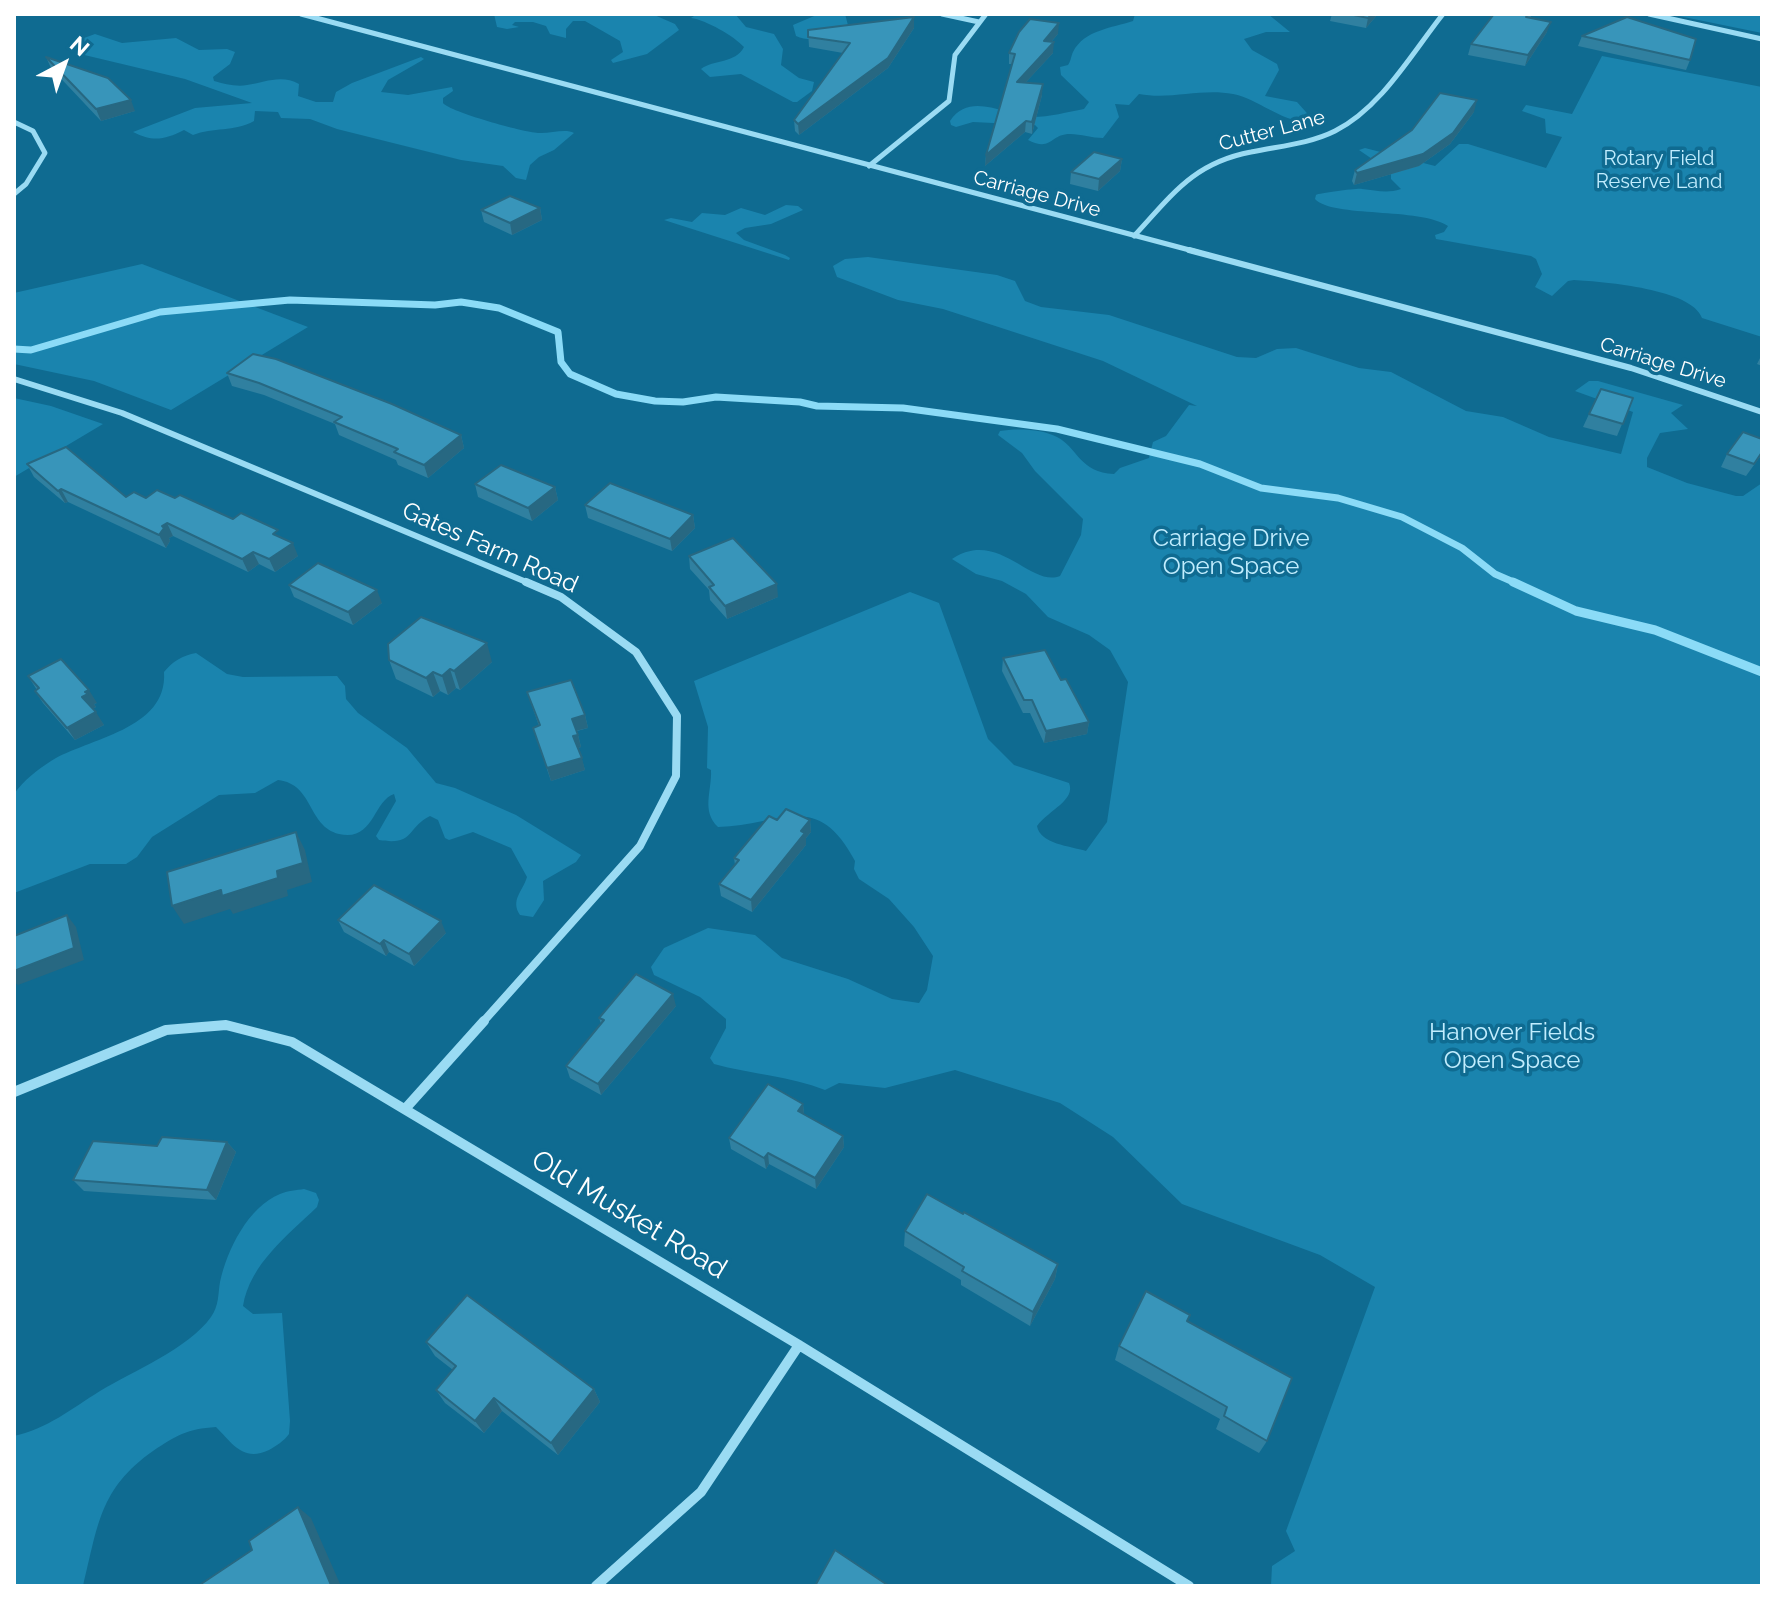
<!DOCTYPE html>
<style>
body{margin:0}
#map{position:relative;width:1776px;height:1600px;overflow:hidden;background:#0f6b91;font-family:Raleway,sans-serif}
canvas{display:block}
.frame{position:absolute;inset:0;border:16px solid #fff;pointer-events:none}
.north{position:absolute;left:24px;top:24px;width:80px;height:80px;-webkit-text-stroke:6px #0f6b91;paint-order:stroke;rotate:41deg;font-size:22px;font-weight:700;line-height:32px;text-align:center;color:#fff}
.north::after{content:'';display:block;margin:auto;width:28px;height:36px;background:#fff;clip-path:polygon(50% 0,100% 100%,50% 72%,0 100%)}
</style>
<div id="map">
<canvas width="1776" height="1600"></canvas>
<div class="frame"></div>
<div class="north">N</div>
</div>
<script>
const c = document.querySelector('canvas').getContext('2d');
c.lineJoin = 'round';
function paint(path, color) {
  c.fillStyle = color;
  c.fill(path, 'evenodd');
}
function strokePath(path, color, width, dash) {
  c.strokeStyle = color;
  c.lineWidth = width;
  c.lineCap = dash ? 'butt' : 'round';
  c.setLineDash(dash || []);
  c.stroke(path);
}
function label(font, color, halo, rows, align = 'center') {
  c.font = font + ' Raleway,sans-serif';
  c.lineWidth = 7;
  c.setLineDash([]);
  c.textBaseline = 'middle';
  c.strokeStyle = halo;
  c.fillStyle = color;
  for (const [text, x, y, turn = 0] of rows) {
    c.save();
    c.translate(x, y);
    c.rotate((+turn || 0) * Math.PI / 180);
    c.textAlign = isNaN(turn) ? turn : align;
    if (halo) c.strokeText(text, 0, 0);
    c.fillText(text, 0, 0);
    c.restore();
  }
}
const green = new Path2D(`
 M494 14H652L675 24 679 30 647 54 613 63 611 60 623 52 620 41 585 21H573L566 29V38L550 34 546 26 533 22H515L512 25 519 27 507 29 497 27Z
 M697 14H735L746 27 774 34 783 49 781 65 799 78 814 82 812 91 797 102H793L741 74 710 77 701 69C714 59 735 64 744 47 734 36 706 20 691 18Z
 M819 14H845L849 29C831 35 814 44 796 36L793 25Z
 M1135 14H1268L1290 32H1266L1244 39 1252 50 1277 64 1279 70 1265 96 1297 102 1314 121C1285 126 1260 99 1233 94 1201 88 1171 100 1139 94L1129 105 1115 104 1119 117 1103 138C1092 138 1081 134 1070 134 1050 134 1052 152 1028 140L1038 128 1035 125 973 122 956 127 951 125 950 121C970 91 1004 115 1033 117 1049 117 1068 112 1084 109L1089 102 1061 75 1060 67 1068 65C1071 61 1071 56 1073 52 1084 30 1112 28 1133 21Z
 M1669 14H1762V33Z
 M95 34 122 43 176 38 199 50 227 49 235 52 230 64 213 77 214 81C224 84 237 87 247 85 265 82 282 74 299 84L298 96 316 102H333L336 92 352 83 421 57 424 59 421 61 388 80 381 92 408 95 452 87 453 91 443 98V103C450 112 523 132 538 133 550 134 565 128 574 133L554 150 539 157 530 165 526 180 516 178 503 166 461 160 337 129 310 119 281 118 278 112 255 111 254 121C234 132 213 127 193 135L184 130C164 140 153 142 133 132L195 108 252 103 185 79 76 53 73 42Z
 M1602 56 1762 87V337L1702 318C1692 289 1606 282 1574 280L1568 281 1552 296 1535 287 1542 274 1536 259 1531 256 1436 239 1435 235 1444 232 1448 226C1420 207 1332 218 1315 199L1316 195C1320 193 1358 188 1362 189 1376 190 1386 194 1401 189L1391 179V172L1359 150 1365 148 1435 166 1459 144H1468L1546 168 1562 137 1546 133 1545 119 1522 111 1526 105 1572 114Z
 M786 205 798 206 803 210 771 224 745 228 736 233 744 240 785 255 790 258 789 260 664 220 671 218 692 222 702 213 725 215 741 208 765 215Z
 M868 257 997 275 1015 281 1025 301 1041 307 1109 315 1237 357 1256 358 1277 349 1296 348 1359 368 1391 372 1466 411 1503 417 1549 437 1621 454 1633 412 1575 391 1589 381H1598L1683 405 1671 413 1688 429 1660 433 1647 458V467L1687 483 1736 496H1743L1762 483V1586H1271L1272 1566 1295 1551 1286 1531 1375 1287 1320 1255 1182 1204 1113 1137 1060 1103 955 1070 885 1088 839 1083 825 1090C790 1076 750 1074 714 1064L710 1058 726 1028V1019L700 997 654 975 651 967 664 948 708 928 755 935 782 958 848 979 892 999 919 1003 927 990 933 956 914 927 889 899 859 879 854 869 855 861C817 789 782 825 718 827 701 811 712 791 711 770L707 768 708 727 694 681 910 592 939 603 988 739 1014 765 1069 783C1076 800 1049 810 1037 826 1040 844 1070 846 1086 851L1107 822 1128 682 1110 650 1089 635 1048 617 1026 594 1002 581 976 574 952 559C998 528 1031 588 1060 576L1081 535 1083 519 1035 471 1022 453 998 435 1000 431C1016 428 1043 429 1057 437 1077 447 1080 473 1114 474L1120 468 1149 458 1153 442 1166 436 1189 405 1197 406 1103 361 943 309 898 300 837 277 833 266 845 259Z
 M142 264 308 327 171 410 94 381 14 364V293Z
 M14 398 51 406 103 424 14 477Z
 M196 653 227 674 243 677 337 676 345 686 346 699 358 713 407 748 436 783 455 788 516 815 581 855 576 862 543 881 544 900 533 917 520 915C510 900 523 891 527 877L511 848 473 832 449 840 445 838 438 820 430 816C406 828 415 846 379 840L376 836 396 801 394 794C373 801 374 842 339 834 307 826 314 784 278 780L255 793 219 795 152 837 137 857 126 864H90L14 893V794C24 780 37 770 51 761 88 738 168 730 164 672 172 662 183 655 196 653Z
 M304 1189 316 1193 319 1200 317 1207C287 1236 250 1264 243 1306L253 1314 282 1313 290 1421 289 1434C284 1441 276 1446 269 1450 243 1462 233 1444 216 1427 187 1429 177 1435 153 1451 99 1489 98 1526 83 1586H14V1436C47 1429 71 1409 100 1391 133 1371 188 1349 211 1317 219 1306 218 1294 220 1282 227 1250 248 1207 280 1194 287 1191 297 1190 304 1189Z`);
const streamFar1 = new Path2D(`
 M14 349 31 350 160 312 290 300 435 305 461 302 499 308 558 332 561 362 570 374 616 394 655 401 683 402 716 397 800 402 817 406 903 408 1057 429 1200 464 1261 488 1338 498 1402 517 1462 548 1495 574 1518 584`);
const stream = new Path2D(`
 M1513 582 1576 611 1655 630 1762 672`);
const minorFar3 = new Path2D(`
 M301 14 1197 252
 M942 14 979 22
 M1649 14 1762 39
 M14 122 33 131 45 153 26 184 14 194
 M869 166 949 101 955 55 986 14
 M1134 236C1172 195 1193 163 1251 152 1279 146 1309 144 1335 131 1381 108 1412 53 1443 14`);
const minorFar2 = new Path2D(`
 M1189 250 1631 368 1762 412
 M14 379 122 413 531 584`);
const minorFar1 = new Path2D(`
 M482 1023 640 846 676 776 677 716 636 652 561 597 526 582`);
const minor = new Path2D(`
 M14 1092 166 1030 226 1025 292 1042 799 1345 1189 1586
 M405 1109 484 1021
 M596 1586 701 1492 799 1345`);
const wall = new Path2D(`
 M1332 14H1378L1366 28 1330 21Z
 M1494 14H1532L1530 18 1547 32 1525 66 1468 55 1471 44Z
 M914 28 888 68 799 135 795 131 794 120 843 53 809 47 808 30Z
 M1058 34 1051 42 1053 53 1026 82 1042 95 1032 134 1025 132 985 166 986 155 1012 64H1009V53Z
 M1582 36 1690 60 1686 70 1578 46Z
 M46 57 135 111 101 121 51 68Z
 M1474 112 1450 144 1419 166 1354 185 1352 181 1355 170Z
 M1122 159 1120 171 1098 191 1070 184 1071 172Z
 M540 208 542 220 512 235 484 222 481 210Z
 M1762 354V366L1757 364Z
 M227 373 461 435 464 448 428 478 398 465 396 460 339 435 335 424 264 395 232 386Z
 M1633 398 1617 436 1583 427 1589 414Z
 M1727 454H1762L1746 476 1721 467Z
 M27 464 126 497 175 498 233 519 281 537 298 556 275 572 259 564 248 572 173 536 169 538 170 541 166 548 68 502 65 503 34 477Z
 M475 484 555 487 558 500 532 521 478 497Z
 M585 505 693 515 695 528 672 551 588 518Z
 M689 556 778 597 727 619 710 600 709 590 690 569Z
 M289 585 382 603 353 625 294 597Z
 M1003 658 1061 680 1089 722 1087 734 1044 743 1030 713H1023L1002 671Z
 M389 660 492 662 460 690 456 688 448 695 440 691 433 697 396 679Z
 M28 676 97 703 94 704 96 707 92 709 104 725 75 740 43 703 35 691 37 690Z
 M527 692 585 715 588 728 577 731 581 747 578 748 585 770 551 781 533 728 539 726Z
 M777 820H810L811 832 806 838V845L752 912 721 896 719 884 735 865 734 858Z
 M338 920 446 933 414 966 389 952 386 956 344 932Z
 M676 1006 601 1095 570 1078 566 1066 601 1024 599 1018Z
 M803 1104 804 1115 843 1136 844 1147 816 1189 769 1164 766 1169 731 1149 729 1138Z
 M227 1142 236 1152 216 1200 84 1191 73 1180 157 1146Z
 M963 1214 1058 1264 1055 1279 1030 1326 961 1285V1280L904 1246 905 1231Z
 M1187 1321 1267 1441 1259 1453 1216 1429 1220 1419 1115 1360 1119 1346Z
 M426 1342 594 1389 600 1402 558 1455 502 1411 484 1433 445 1403 436 1390 453 1370 435 1356Z`);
const shadedWall = new Path2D(`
 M1372 14H1378L1366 28 1368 18Z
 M914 17V28L888 68 799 135 798 124Z
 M1551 22 1547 32 1525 66 1528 55Z
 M1059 23 1058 34 1043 51 1044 41Z
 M1054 42 1053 53 1016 93 1017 82Z
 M1043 84 1042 95 1032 134V122Z
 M131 100 135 111 101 121 96 109Z
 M1477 100 1474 112 1450 144 1419 166 1354 185 1357 173Z
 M1026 121 1025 132 985 166 986 155Z
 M1122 159 1120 171 1098 191 1099 179Z
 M540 208 542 220 512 235 510 223Z
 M461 435 464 448 428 478 424 465Z
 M555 487 558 500 532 521 528 508Z
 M61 489 68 502 65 503 58 491Z
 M693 515 695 528 672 551 670 539Z
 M167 523 173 536 169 538 170 541 166 548 159 535 162 526Z
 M293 543 298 556 275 572 269 559Z
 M253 552 259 564 248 572 242 559Z
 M777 584 778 597 727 619 725 606Z
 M377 590 382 603 353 625 348 612Z
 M487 643 492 662 460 690 454 671Z
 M450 669 456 688 448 695 442 676Z
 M433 672 440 691 433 697 426 678Z
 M89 690 97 703 94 704 96 707 90 710 82 697 85 692Z
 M96 712 104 725 75 740 67 728Z
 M585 715 588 728 575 731 572 719Z
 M1089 722 1087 734 1044 743 1046 731Z
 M578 735 581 747 576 749 573 736Z
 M582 758 585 770 551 781 547 768Z
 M810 820 811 832 806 838V845L752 912 751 900Z
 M296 832 305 850 312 882 287 890 288 896 233 914 230 909 184 924 172 906 277 871Z
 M67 915 76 927 84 960 18 985 14 982V971Z
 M441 921 446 933 414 966 409 954Z
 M384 940 389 952 386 956 380 944Z
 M673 994 676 1006 601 1095 598 1084Z
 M803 1104 804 1115 798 1111Z
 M843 1136 844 1147 816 1189 815 1178Z
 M227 1142 236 1152 216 1200 207 1190Z
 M768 1153 769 1164 766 1169 764 1158Z
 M1058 1264 1055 1279 1030 1326 1033 1312Z
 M594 1389 600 1402 558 1455 551 1443Z
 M494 1398 502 1411 484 1433 475 1421Z
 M298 1507 311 1518 341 1586H330Z`);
const building = new Path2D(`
 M1349 14H1372L1368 18Z
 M1494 14H1528L1526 17 1551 22 1528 55 1471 44Z
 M914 17 888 58 798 124 794 120 850 43 808 37V30Z
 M1627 17 1696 39 1690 60 1582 36Z
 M1030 19 1059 23 1044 41 1054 42 1017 82 1043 84 1032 122 1026 121 986 155 1015 54 1009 53 1019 32Z
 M46 57 108 78 131 100 96 109Z
 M1440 93 1477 100 1453 133 1423 154 1357 173 1355 170 1412 130Z
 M1094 152 1122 159 1099 179 1071 172Z
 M510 196 540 208 510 223 481 210Z
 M253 354 276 359 392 404 461 435 424 465 394 452 398 449 334 422 342 417 259 383 227 373Z
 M1601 389 1633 398 1623 424 1589 414Z
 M1743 432 1762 439V452L1754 464 1727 454Z
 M66 447 126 497 134 492 146 498 157 490 175 498 180 495 233 519 241 513 278 530 273 534 293 543 269 559 253 552 242 559 167 523 162 526 164 528 159 535 61 489 58 491 27 464Z
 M501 465 555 487 528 508 475 484Z
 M610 483 693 515 670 539 585 505Z
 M733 538 777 584 725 606 709 587 714 585 689 556Z
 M318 563 377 590 348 612 289 585Z
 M421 617 487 643 454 671 450 669 442 676 433 672 426 678 389 660 388 644Z
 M1045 650 1061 680 1066 679 1089 722 1046 731 1032 700H1024L1003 658Z
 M61 659 89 690 85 692 88 694 82 697 96 712 67 728 35 691 39 688 28 676Z
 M571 680 585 715 572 719 578 735 573 736 582 758 547 768 533 728 540 725 527 692Z
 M786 809 810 820 801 831 805 833 751 900 719 884 739 860 734 858 769 816 777 820Z
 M296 832 303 863 277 871 278 878 222 896 221 890 172 906 167 872Z
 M374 885 441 921 409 954 384 940 380 944 338 920Z
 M67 915 74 948 14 971V936Z
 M636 974 673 994 598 1084 566 1066 604 1020 599 1018Z
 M768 1084 803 1104 798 1111 843 1136 815 1178 768 1153 764 1158 729 1138Z
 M162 1137 227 1142 207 1190 73 1180 93 1141 157 1146Z
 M927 1194 963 1214 964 1212 1058 1264 1033 1312 962 1271 964 1267 905 1231Z
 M1146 1291 1190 1315 1187 1321 1292 1378 1267 1441 1224 1416 1227 1407 1119 1346Z
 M467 1295 594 1389 551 1443 494 1398 475 1421 436 1390 456 1366 426 1342Z
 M298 1507 331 1585 330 1586H198L252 1550 249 1541Z
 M835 1550 889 1586H815Z`);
const farStreetnames = [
 ["Cutter Lane",1272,131,-15],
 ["Carriage Drive",1037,194,15],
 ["Carriage Drive",1663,363,17]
];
const farParknames = [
 ["Rotary Field",1659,159],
 ["Reserve Land",1659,182]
];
const parkNames = [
 ["Carriage Drive",1231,539],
 ["Open Space",1231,567],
 ["Hanover Fields",1512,1033],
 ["Open Space",1512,1061]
];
const streetNames = [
 ["Gates Farm Road",490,548,24]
];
const nearStreetnames = [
 ["Old Musket Road",629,1215,31]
];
paint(green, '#1a84ae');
strokePath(streamFar1, '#8bdbf7', 7);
strokePath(stream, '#8bdbf7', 9);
strokePath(minorFar3, '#9adbf3', 5);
strokePath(minorFar2, '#9adbf3', 6);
strokePath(minorFar1, '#9adbf3', 8);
strokePath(minor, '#9adbf3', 10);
paint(wall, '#3080a0');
paint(shadedWall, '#276882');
paint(building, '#3895ba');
strokePath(building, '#276882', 2);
label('20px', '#fff', '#0f6b91', farStreetnames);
label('20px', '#c1edfe', '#0f6b91', farParknames);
label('24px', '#c1edfe', '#0f6b91', parkNames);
label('24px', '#fff', '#0f6b91', streetNames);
label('28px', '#fff', '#0f6b91', nearStreetnames);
</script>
